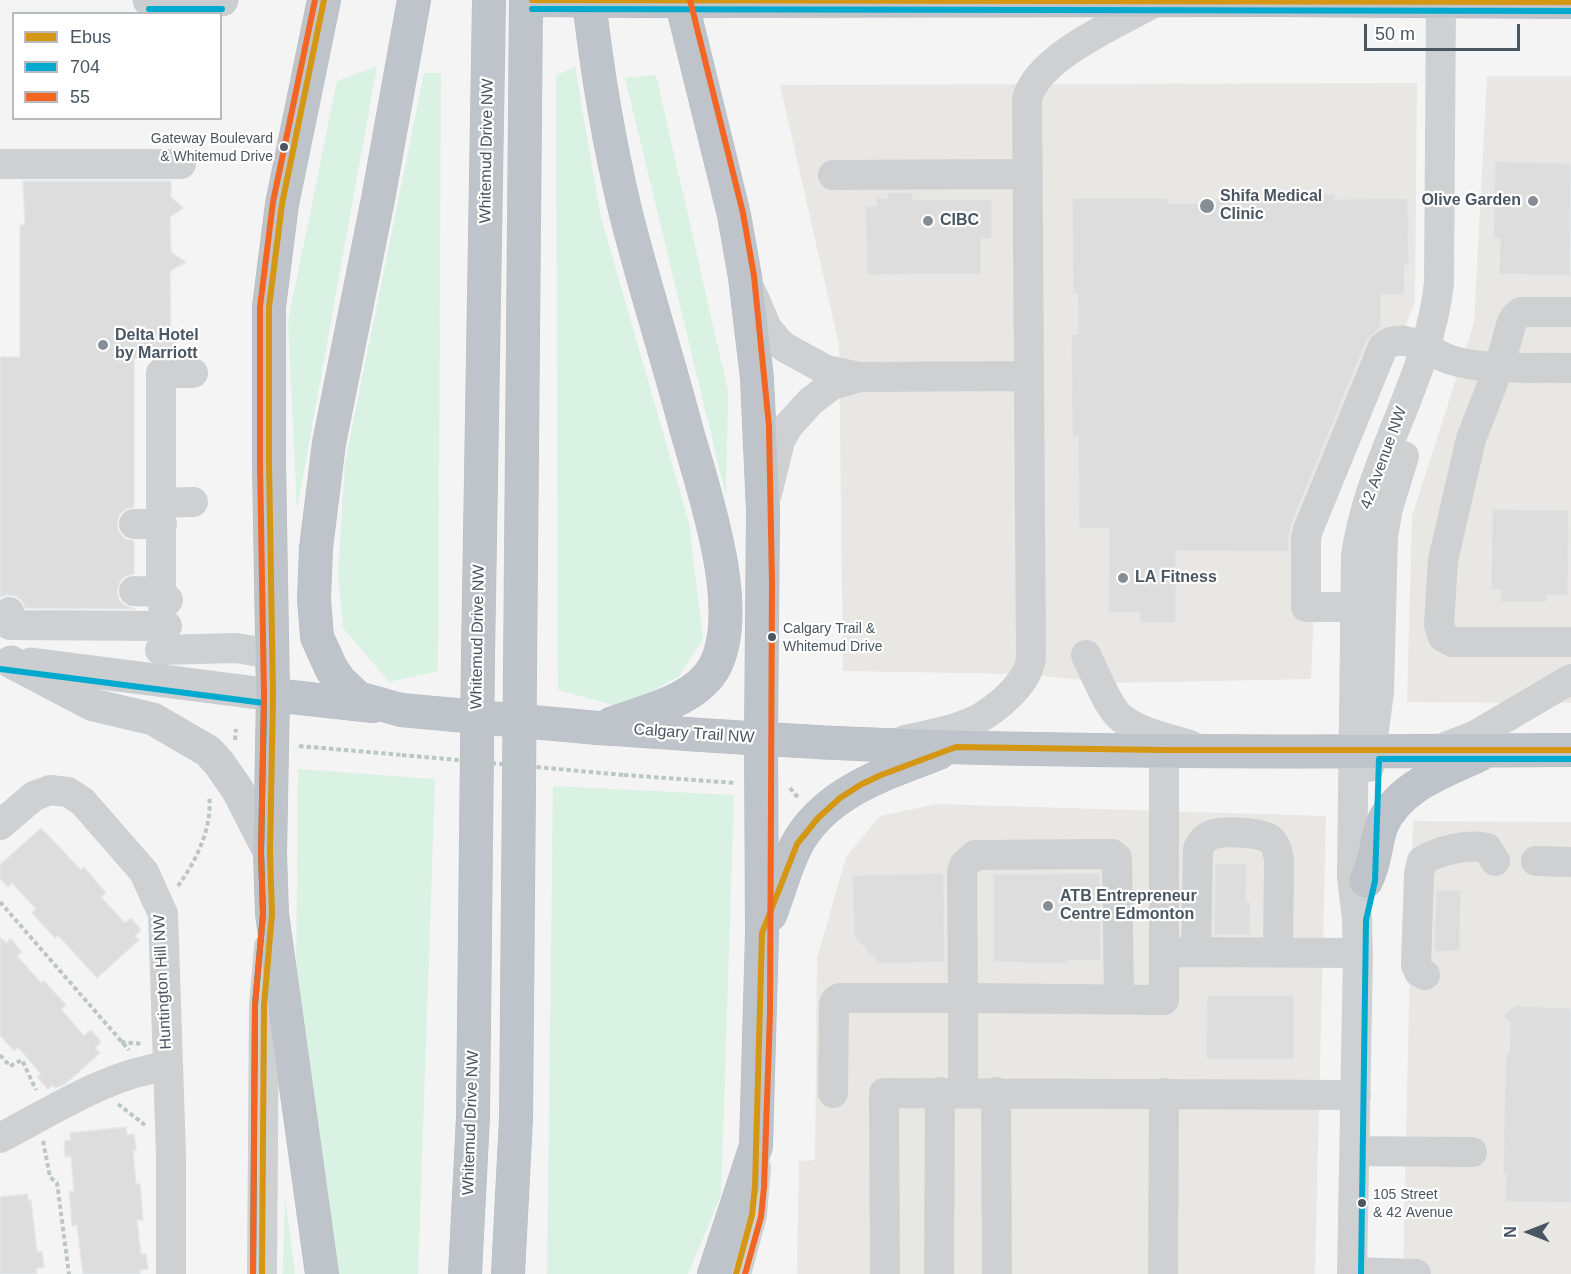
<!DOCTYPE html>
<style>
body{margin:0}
#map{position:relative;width:1571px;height:1274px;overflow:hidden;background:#f4f4f4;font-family:Helvetica,sans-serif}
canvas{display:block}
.legend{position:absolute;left:12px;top:12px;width:210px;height:108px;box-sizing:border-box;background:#fff;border:2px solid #b7bbc0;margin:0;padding:8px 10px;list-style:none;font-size:18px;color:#4a5661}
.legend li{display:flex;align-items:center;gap:12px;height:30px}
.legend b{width:30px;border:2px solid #b7bbc0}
.north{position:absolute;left:1499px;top:1202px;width:60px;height:60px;-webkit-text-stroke:4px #fff;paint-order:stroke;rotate:270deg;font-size:16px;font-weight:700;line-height:24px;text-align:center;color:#4a5661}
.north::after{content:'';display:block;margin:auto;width:21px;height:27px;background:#4a5661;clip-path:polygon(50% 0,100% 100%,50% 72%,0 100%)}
.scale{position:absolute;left:1364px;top:24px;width:156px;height:27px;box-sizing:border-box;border:3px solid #4a5661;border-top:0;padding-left:8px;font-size:18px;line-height:21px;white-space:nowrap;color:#4a5661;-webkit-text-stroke:4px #fff;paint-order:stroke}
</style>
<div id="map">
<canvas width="1571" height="1274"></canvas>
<ul class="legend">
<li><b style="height:8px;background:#d49613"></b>Ebus</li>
<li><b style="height:8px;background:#00a9ce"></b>704</li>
<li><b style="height:8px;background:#f26522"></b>55</li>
</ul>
<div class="north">N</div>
<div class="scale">50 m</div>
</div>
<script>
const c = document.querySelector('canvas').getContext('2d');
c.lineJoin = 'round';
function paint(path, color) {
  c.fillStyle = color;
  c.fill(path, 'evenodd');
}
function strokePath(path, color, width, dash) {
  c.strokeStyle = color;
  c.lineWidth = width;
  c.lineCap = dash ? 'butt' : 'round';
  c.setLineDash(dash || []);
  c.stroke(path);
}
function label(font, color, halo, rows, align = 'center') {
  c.font = font + ' Helvetica,sans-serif';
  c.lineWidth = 4.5;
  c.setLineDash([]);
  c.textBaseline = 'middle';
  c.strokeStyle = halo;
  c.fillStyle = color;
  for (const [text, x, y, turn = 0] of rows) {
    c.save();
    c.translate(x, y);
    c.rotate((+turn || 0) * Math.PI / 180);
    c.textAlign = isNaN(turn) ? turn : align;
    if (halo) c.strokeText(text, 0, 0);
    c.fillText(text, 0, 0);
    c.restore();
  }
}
const commercial = new Path2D(`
 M1487 76H1571V703L1407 702 1412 516 1474 323Z
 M1417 83 1415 303 1317 534 1311 679 1112 683 1024 674 843 671 839 345 780 85Z
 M937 804 1326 816 1315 1274H797L799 1161 815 1160 817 959 846 857 880 816Z
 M1413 821 1571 822V1274H1403Z`);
const green = new Path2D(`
 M377 66 297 510 288 321 337 81Z
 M575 66 600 214 689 523 703 639 679 676 624 708 558 690 556 76Z
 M424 73H441L438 671 389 682 343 628 338 573 345 463Z
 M656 75 728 391 726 496 625 78Z
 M298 769 435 779 418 1274H333L296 995Z
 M553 786 734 795 721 1195 688 1274H547Z
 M285 1198 295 1274H283Z`);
const building = new Path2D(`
 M1495 161 1571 163 1570 276 1499 274 1500 239H1493Z
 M23 181H171V197L183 208 170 217 171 252 186 262 170 271 171 340 181 354H139V359H134V507L126 509 119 515 117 525 119 532 125 539 134 541V574L126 576 120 581 117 591 119 600 124 605 135 609 25 608 23 602 16 596 7 595 0 597V357H20V225H25Z
 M887 192H913V199H992V239H981V274L867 275 865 206H876V198H887Z
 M1303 194H1335V199L1408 198 1409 265H1405L1404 295H1381V324L1379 329 1367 340 1292 523 1289 536V552L1176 551V623H1140V613H1108L1109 528 1079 529 1078 436 1072 437 1071 334H1078L1077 294H1073L1072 198H1168V203H1216V198H1303Z
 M1492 509 1569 510 1568 596 1547 595V602H1500L1501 590H1491Z
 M41 828 81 870 84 867 106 893 101 897 125 923 131 918 141 930 135 936 139 940 97 978 58 935 55 938 32 913 36 909 12 883 8 887 0 878V865Z
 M1215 863H1247L1246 902H1251L1250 935H1214Z
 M944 873 945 962 880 964 854 937 852 875Z
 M1100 873 1101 961H1066V964L993 962V874Z
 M1436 890H1461L1460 951 1434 952Z
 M0 937 6 943 11 939 22 952 17 956 41 983 44 981 66 1005 61 1009 84 1036 91 1030 101 1042 95 1048 100 1053 65 1084 55 1088 53 1085 48 1089 37 1077 41 1074 18 1047 14 1051 0 1035Z
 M1207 995H1294V1059H1206Z
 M1518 1003 1521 1006 1571 1008V1203L1505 1202 1506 1174H1503L1504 1114 1506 1053H1509L1510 1023 1503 1016Z
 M126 1127 127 1135 134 1134 136 1150H133L136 1184H140L143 1220H137L141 1254H146L148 1269 140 1270V1274H83L77 1225 72 1226 71 1210 69 1192 74 1191 71 1156 65 1157 64 1141 71 1140 70 1133Z
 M28 1194V1201L31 1200 37 1252 42 1251 44 1267 36 1268 37 1274H0V1197Z`);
const path = new Path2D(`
 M235 740 236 729
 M299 746 402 755
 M624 775 736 783
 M790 788 799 799
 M178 886C196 861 213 827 209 796
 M0 902 129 1050
 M121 1042 143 1044
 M0 1055 10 1066 22 1060 36 1090
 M118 1104 145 1125
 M43 1141 50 1177 57 1183 69 1274`);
const minor = new Path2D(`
 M0 164H181
 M833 175 1028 174
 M751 291 767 328 777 340 784 347 826 370 859 377 1029 376
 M1571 312H1521L1516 316 1512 322 1499 367 1471 439 1443 560 1439 625 1443 637 1453 642H1571
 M767 494 780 441 789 425 811 401 832 385 859 377
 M162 503 193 502
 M134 524H162
 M134 591 161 592 168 600 163 606
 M161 592V373H193
 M1374 607H1306V539L1308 530 1383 347C1403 329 1431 354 1451 360 1487 371 1534 367 1571 368
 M9 612 10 625 167 626
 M160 650 236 648 272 654
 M1086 655C1094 671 1108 707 1120 717 1139 733 1168 738 1190 745
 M905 740C927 735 952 731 972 722 995 711 1031 682 1031 655L1027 99C1038 56 1120 22 1157 1
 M1440 749 1476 735 1571 679
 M1369 767 1379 692 1383 536 1388 508 1404 456
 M0 825 34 796 50 790 68 792 83 802 144 872 163 914 171 1155V1274
 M1536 861 1571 862
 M1178 952 1358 953
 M1196 952 1198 849C1201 842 1206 836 1214 834 1226 831 1260 832 1270 839 1276 844 1278 852 1279 860L1278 952
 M1425 975 1419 972 1416 965 1419 874 1422 861C1438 851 1468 843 1487 848L1495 861
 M963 1092V998L1164 1000V750
 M996 1092 997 1274
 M833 1093 834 1004 836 1000 840 998H963L962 872 964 865 975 855 1112 854 1117 858 1119 999
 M0 1138C54 1110 107 1074 168 1066
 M1355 1151 1472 1152
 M1352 1272 1416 1274
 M262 1274 264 1005 269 947
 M736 1274 752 1215 756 1168
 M885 1274 884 1093 1356 1095
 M939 1274 940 1092
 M1163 1274 1164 1093
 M1352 1274 1358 953 1357 919 1352 877 1356 556C1369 461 1429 378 1439 283L1441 2`);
const major = new Path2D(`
 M149 0H222
 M11 662 93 705 153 719 208 751 219 763 237 789 270 853
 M31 664 273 695`);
const highway = new Path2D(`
 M589 0C597 72 609 143 626 214 644 285 667 356 686 428 703 489 745 607 715 666 697 701 645 711 611 724
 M681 0 734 215 745 277 757 378 763 511 761 739 762 933 756 1146 714 1274
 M638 1 1267 0 1571 2
 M273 695 373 706
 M401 710 358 698 339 680 331 668 317 637 314 599 316 548 329 443 378 199 414 0
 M598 728C694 734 790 742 886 745 1114 753 1343 752 1571 750
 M1366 881C1375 864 1375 845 1381 827 1397 787 1443 772 1479 755
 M770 915C779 892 785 868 796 846 824 792 887 773 939 753
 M322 1274 272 914 270 853 273 695 269 463V307L282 204 324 0
 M465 1274 473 1117 478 655 489 0
 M508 1274 516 1118 526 0`);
const pathBridge = new Path2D(`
 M402 755 624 775`);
const highwayBridge = new Path2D(`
 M532 0 638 1
 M401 710 598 728`);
const bus1 = new Path2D(`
 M532 0 1571 2
 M262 1274 264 1005 272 914 270 853 273 695 269 463V307L282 204 324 0
 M736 1274 752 1215 755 1186 762 933 797 844 818 818 840 798 860 785 881 775 956 747 1164 750H1571`);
const bus2 = new Path2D(`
 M149 9H222
 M532 9 1571 11
 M0 669 264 703 261 853 263 914 255 1005 253 1274
 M1361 1274 1366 920 1375 881 1379 759H1571`);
const bus3 = new Path2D(`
 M690 0 743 213 754 276 769 426 772 583 770 1013 764 1187 761 1217 745 1274
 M253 1274 255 1005 263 914 261 853 264 695 260 463V307L273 202 315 0`);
const markers = [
 [284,147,5,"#4a5661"],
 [1533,201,6,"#868d94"],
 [1207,206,8,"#868d94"],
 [928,221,6,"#868d94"],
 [103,345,6,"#868d94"],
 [1123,578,6,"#868d94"],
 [772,637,5,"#4a5661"],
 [1048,906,6,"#868d94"],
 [1362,1203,5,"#4a5661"]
];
const busNames = [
 ["Gateway Boulevard",273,139,"right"],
 ["& Whitemud Drive",273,157,"right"],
 ["Calgary Trail &",783,629],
 ["Whitemud Drive",783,647],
 ["105 Street",1373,1195],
 ["& 42 Avenue",1373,1213]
];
const streetNames = [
 ["Whitemud Drive NW",487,151,-89],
 ["42 Avenue NW",1384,458,-70],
 ["Whitemud Drive NW",478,637,-89],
 ["Calgary Trail NW",694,734,4],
 ["Huntington Hill NW",163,982,-93],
 ["Whitemud Drive NW",471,1123,-88]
];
const poiNames = [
 ["Shifa Medical",1220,197],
 ["Clinic",1220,215],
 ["Olive Garden",1521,201,"right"],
 ["CIBC",940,221],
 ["Delta Hotel",115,336],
 ["by Marriott",115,354],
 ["LA Fitness",1135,578],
 ["ATB Entrepreneur",1060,897],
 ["Centre Edmonton",1060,915]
];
paint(commercial, '#e8e7e3');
paint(green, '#d9f2e3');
paint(building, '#ddddde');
strokePath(building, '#e5e6e7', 1.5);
strokePath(highway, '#b9bec3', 34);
strokePath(path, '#bcc7c4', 4, [4.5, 3]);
strokePath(minor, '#ced0d2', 30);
strokePath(major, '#caced1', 33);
strokePath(highway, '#bec4c9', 33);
strokePath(highwayBridge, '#b9bec3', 34, []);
strokePath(pathBridge, '#bcc7c4', 4, [4.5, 3]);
strokePath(highwayBridge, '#bec4c9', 33);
strokePath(bus1, '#d49613', 6);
strokePath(bus2, '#00a9ce', 6);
strokePath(bus3, '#f26522', 6);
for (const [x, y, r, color] of markers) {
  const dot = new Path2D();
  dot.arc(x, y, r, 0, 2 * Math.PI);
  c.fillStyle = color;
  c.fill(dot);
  strokePath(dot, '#fff', 2);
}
label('14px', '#4a5661', '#fff', busNames, 'left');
label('16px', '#4a5661', '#fff', streetNames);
label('bold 16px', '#4a5661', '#fff', poiNames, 'left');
</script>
